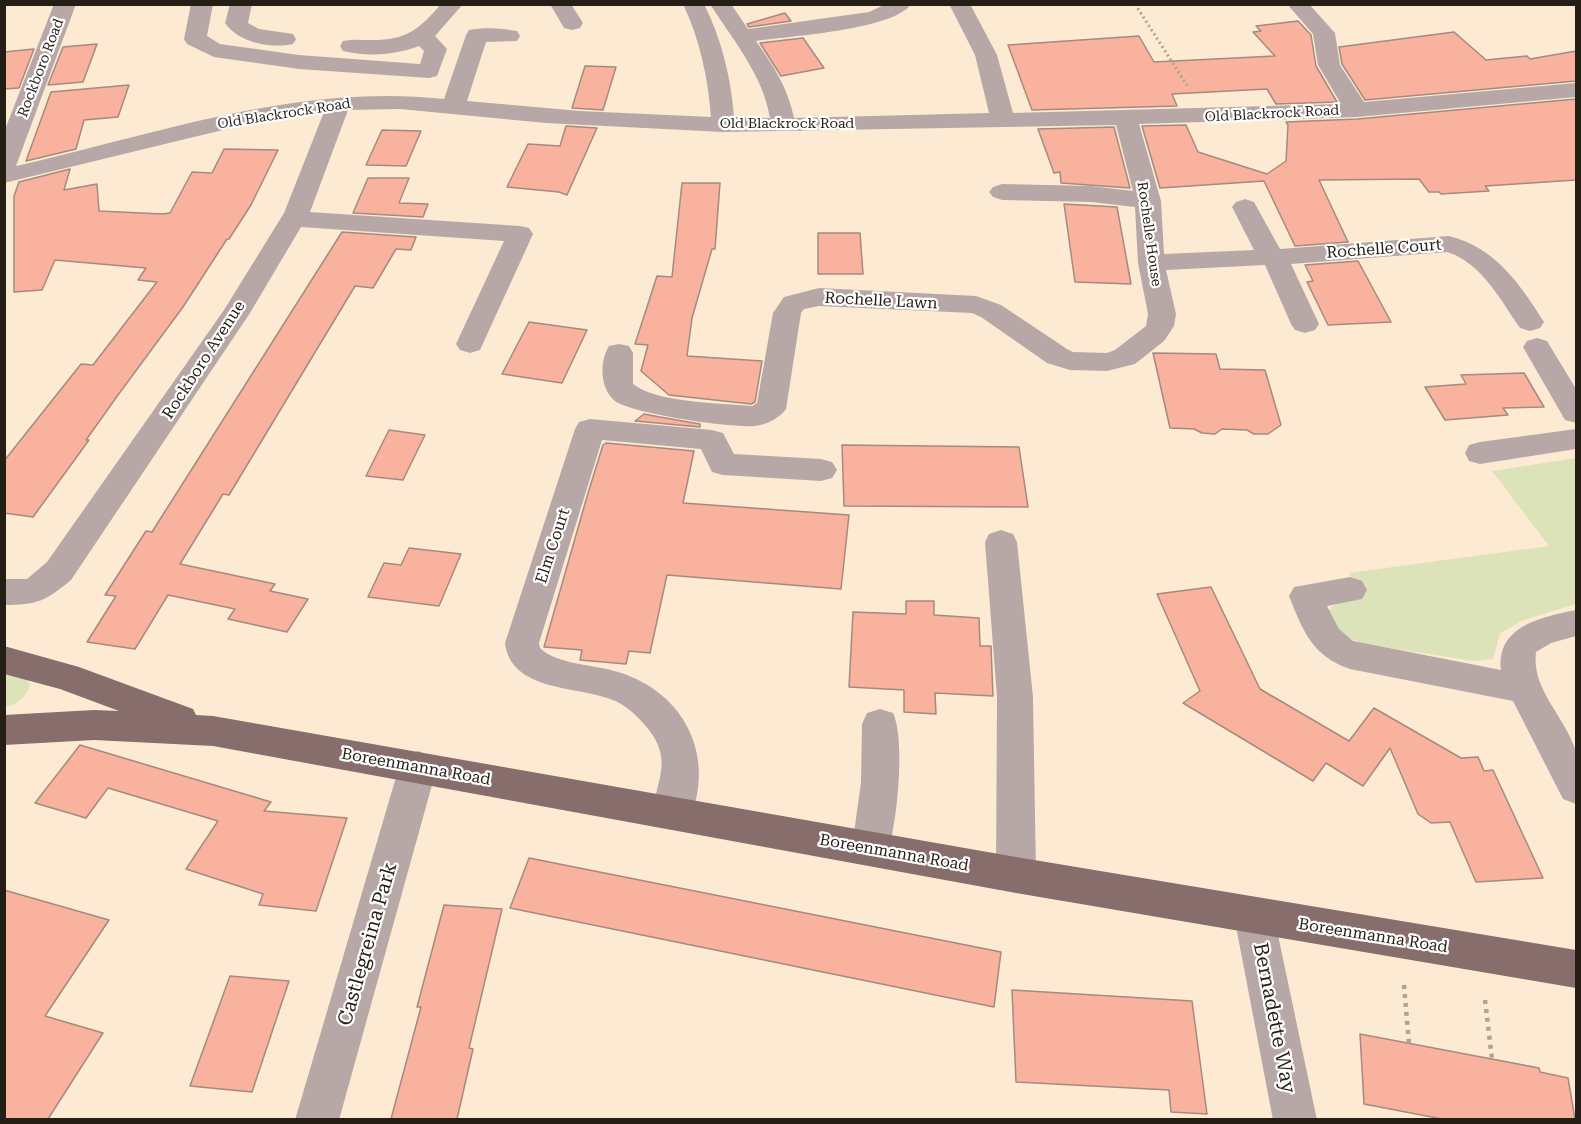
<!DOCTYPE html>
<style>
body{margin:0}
#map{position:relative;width:1581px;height:1124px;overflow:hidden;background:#fcebd2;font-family:"Roboto Serif",serif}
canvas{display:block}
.frame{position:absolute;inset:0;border:6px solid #241e15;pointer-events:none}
</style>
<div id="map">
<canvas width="1581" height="1124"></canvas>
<div class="frame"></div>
</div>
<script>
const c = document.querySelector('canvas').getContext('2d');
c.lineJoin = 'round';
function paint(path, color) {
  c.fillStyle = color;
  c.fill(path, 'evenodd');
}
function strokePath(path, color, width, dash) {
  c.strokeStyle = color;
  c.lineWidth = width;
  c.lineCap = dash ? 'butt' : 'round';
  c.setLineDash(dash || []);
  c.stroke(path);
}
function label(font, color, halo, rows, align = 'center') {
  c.font = font + ' "Roboto Serif",serif';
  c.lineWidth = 4.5;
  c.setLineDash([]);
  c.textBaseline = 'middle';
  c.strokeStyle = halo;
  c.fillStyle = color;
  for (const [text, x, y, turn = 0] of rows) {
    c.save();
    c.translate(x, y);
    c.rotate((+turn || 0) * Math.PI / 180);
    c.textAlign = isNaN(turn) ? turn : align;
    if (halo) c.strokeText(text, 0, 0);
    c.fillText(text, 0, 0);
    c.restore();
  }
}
const green = new Path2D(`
 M1576 458V604L1524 620 1500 633 1493 659 1475 661 1369 645C1349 639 1334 633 1329 611 1336 599 1350 599 1362 597L1349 573 1549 546 1492 471Z
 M5 672 25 678 30 684C26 698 18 704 5 707Z`);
const building = new Path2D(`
 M785 13 791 21 749 27 747 24Z
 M1298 21 1311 35 1316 66 1337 102 1276 104 1267 89 1172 94 1177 106 1032 110 1008 45 1139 36 1154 62 1275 56 1253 32 1261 31 1256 26Z
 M1454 32 1486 60 1527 56 1530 59 1576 51V81L1365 100 1342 64 1339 47Z
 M803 38 824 68 781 76 760 43Z
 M97 44 83 82 48 85 63 47Z
 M34 49 19 88 4 89V52Z
 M585 66 616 67 603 110 572 108Z
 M129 85 118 117 84 120 76 149 26 161 51 92Z
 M1576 99V180L1485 186 1489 191 1441 194 1439 192H1429L1419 179 1319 180 1348 242 1295 246 1264 181 1160 188 1142 126 1186 125 1198 152 1267 174 1286 161 1288 125 1286 122 1357 119Z
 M566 126 597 128 567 195 559 192 507 187 528 144 560 146Z
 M1114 127 1130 188 1061 183 1060 172 1054 173 1038 129Z
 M382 130 421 131 406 166 366 165Z
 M224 149 278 150 251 205 229 239H227L183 307 118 395 86 440H89L33 517 4 513V461L81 364 93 365 157 282 138 280 146 268 55 260 42 290 14 292V196L19 182 70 169 64 190 97 184 99 211 162 214 170 213 192 172 212 173Z
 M368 178H409L399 203 428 204 423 217 353 213Z
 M682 183H720L715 249H712L692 318 687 356 762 361 755 402 751 404 669 395 641 371 648 345 635 344 657 276 672 277Z
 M1064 204 1117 207 1131 284 1075 282Z
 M342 232 416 237 411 250 396 249 373 288 355 286 229 495 223 494 180 564 275 584 270 591 308 599 287 632 228 619 235 609 168 595 135 649 87 642 116 596 105 595 146 531 152 532Z
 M818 233H860L863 274H818Z
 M1358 261 1391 322 1328 325 1307 282 1313 281 1305 265Z
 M529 322 587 330 562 383 502 374Z
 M1153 353 1216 354 1220 369 1265 370 1281 425 1268 434H1254L1247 430 1222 429 1215 434 1202 433 1194 429 1170 428Z
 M1524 373 1544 407 1503 408 1508 415 1445 420 1425 387 1466 384 1461 375Z
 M644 414 660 417 700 424V427L635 421Z
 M389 430 425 435 403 480 366 476Z
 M606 443 694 451 683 503 849 515 841 589 667 575 650 653 629 651 626 664 580 660 582 650 544 647 588 493 603 445Z
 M842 445 1019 447 1028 507 844 506Z
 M409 548 461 554 439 606 368 597 384 563 401 565Z
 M1211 587 1260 689 1349 741 1374 708 1461 758 1478 757 1484 771 1493 770 1543 878 1476 882 1450 822 1431 823 1418 814 1390 748 1363 786 1326 763 1313 781 1183 703 1200 691 1157 594Z
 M906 601H934V615L979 618 980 646H991L993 696 935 693 936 714 904 712V690L849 687 853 612 906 614Z
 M80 745 271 802 264 811 347 818 316 911 259 905 263 894 186 869 218 821 108 788 86 818 35 803Z
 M529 858 1001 952 994 1007 510 908Z
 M4 890 109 920 45 1016 103 1033 48 1119H4Z
 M444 905 502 909 469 1048 473 1049 457 1119H391L421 1007H417Z
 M230 976 289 981 252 1092 190 1086Z
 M1012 990 1192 1001 1207 1114 1171 1112 1169 1090 1016 1082Z
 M1360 1034 1539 1068 1540 1072 1568 1078 1575 1119H1442L1364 1104Z`);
const pathFar1 = new Path2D(`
 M1135 4 1188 87`);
const path = new Path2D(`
 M1404 985 1409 1044
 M1485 1000 1492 1059`);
const minor = new Path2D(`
 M54 4H76L16 166C157 134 297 83 444 99L466 35 469 30C484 27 502 28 517 31L520 36 517 41 486 42 467 101 580 111 711 117C708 78 700 40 683 4H704C722 40 731 78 734 117L770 118C763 75 733 40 710 4H731L748 29 869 12 886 4H911C894 30 789 36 756 41 773 65 788 88 794 118L989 113 975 55 949 4H970L997 55 1013 113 1341 104 1318 65 1313 34 1287 4H1309L1335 33 1340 65 1364 102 1576 83V97L1357 117 1139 124 1161 201 1164 254 1254 250 1232 207 1236 202 1245 199 1254 202 1280 249 1449 236C1496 248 1519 283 1544 322L1540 328 1530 331 1520 328C1501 301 1482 263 1447 252L1291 264 1319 324 1315 330 1305 333 1295 330 1291 324 1265 265 1166 270 1176 314 1174 326 1164 341 1135 364 1107 371 1070 370 1047 363 981 317 972 313 819 306 804 309 801 313 786 409C780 418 766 425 755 426 731 428 633 414 615 401 600 389 599 362 609 346L619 344 629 346 633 353V384C656 403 722 403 752 406L757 403 773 313 784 297 819 288 976 296 1001 305 1067 349 1073 352 1107 353 1115 350 1146 326 1148 314 1138 263 1135 207 1091 202 1002 200 993 197 989 192 993 187 1002 184 1091 186 1133 191 1116 125 723 132 546 123 400 109 348 110 310 212 520 226 529 228 533 234 480 350 470 353 460 350 456 344 504 241 301 227 250 313 71 580C46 601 37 605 4 605V579H27L47 562 224 310 284 213 324 112 227 129 4 183V132Z
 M191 4H213L207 36 220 44 299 55 420 64 424 51 419 46C396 55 367 57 343 51L340 46 343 41C353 39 362 40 372 40 406 40 419 30 441 4H463L435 36 447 49 437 76 429 78 299 69 214 57 187 44 184 39Z
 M230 4H252L248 23 259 29 293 34 296 39 293 44C270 49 238 42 225 23Z
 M550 4H571L583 23 580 28 572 30 564 28Z
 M1537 338 1547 341 1576 389V423L1565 420 1523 347 1527 341Z
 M590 419 712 430 723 433 734 454 821 459 832 462 837 470 832 478 821 481 723 475 712 472 701 449 602 440 539 643 540 648C555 664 596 665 618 672 687 693 718 760 687 826L673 830 659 826C642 790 684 767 643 723 634 713 623 703 610 699 575 686 511 691 505 643L575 429 579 422Z
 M1576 429V449L1480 464 1469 461 1465 453 1469 445 1480 442Z
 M1001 530 1013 534 1017 542 1033 697 1036 875 1030 887 1016 893 1002 887 996 875 997 697 985 542 989 534Z
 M1350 577 1362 581 1367 590 1362 599 1327 606 1339 629 1353 641 1501 670C1496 626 1542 617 1576 610V636L1551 643 1536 652C1531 690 1566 717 1576 752 1580 766 1576 788 1576 804L1563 799 1513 701 1350 669C1312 656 1303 631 1289 596L1294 587Z
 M880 709 893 713C906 740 897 833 885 860L871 865 857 860 852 848 861 782 862 724 867 713Z
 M418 751 431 756 437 767 339 1120H295L399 767 405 756Z
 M1254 898 1268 903 1274 916 1317 1120H1273L1234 916 1240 903Z`);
const major = new Path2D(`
 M4 646 79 667 193 709 196 715 213 716 1016 857 1576 950V988L1016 893 213 746 94 740 4 745V715L94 710 119 711 60 689 4 674Z`);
const farStreetnames = [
 ["Rockboro Road",41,68,-69],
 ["Old Blackrock Road",284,114,-9],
 ["Old Blackrock Road",1272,114,-3],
 ["Old Blackrock Road",787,124],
 ["Rochelle House",1149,234,82]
];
const streetNames = [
 ["Rochelle Court",1384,249,-4],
 ["Rochelle Lawn",881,301,3],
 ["Rockboro Avenue",204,360,-57],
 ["Elm Court",553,546,-72],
 ["Boreenmanna Road",416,767,10],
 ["Boreenmanna Road",894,853,10],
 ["Boreenmanna Road",1373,936,9]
];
const nearStreetnames = [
 ["Castlegreina Park",368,944,-74],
 ["Bernadette Way",1274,1018,79]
];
paint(green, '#dce3b9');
paint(building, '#f8b29e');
strokePath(building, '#a68980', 1.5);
strokePath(pathFar1, '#b1a390', 3, [2, 3]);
strokePath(path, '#b1a390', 4.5, [4, 5]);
paint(minor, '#b7a8a7');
paint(major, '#876e6c');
label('14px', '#241e15', '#fff', farStreetnames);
label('16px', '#241e15', '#fff', streetNames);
label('20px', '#241e15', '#fff', nearStreetnames);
</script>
